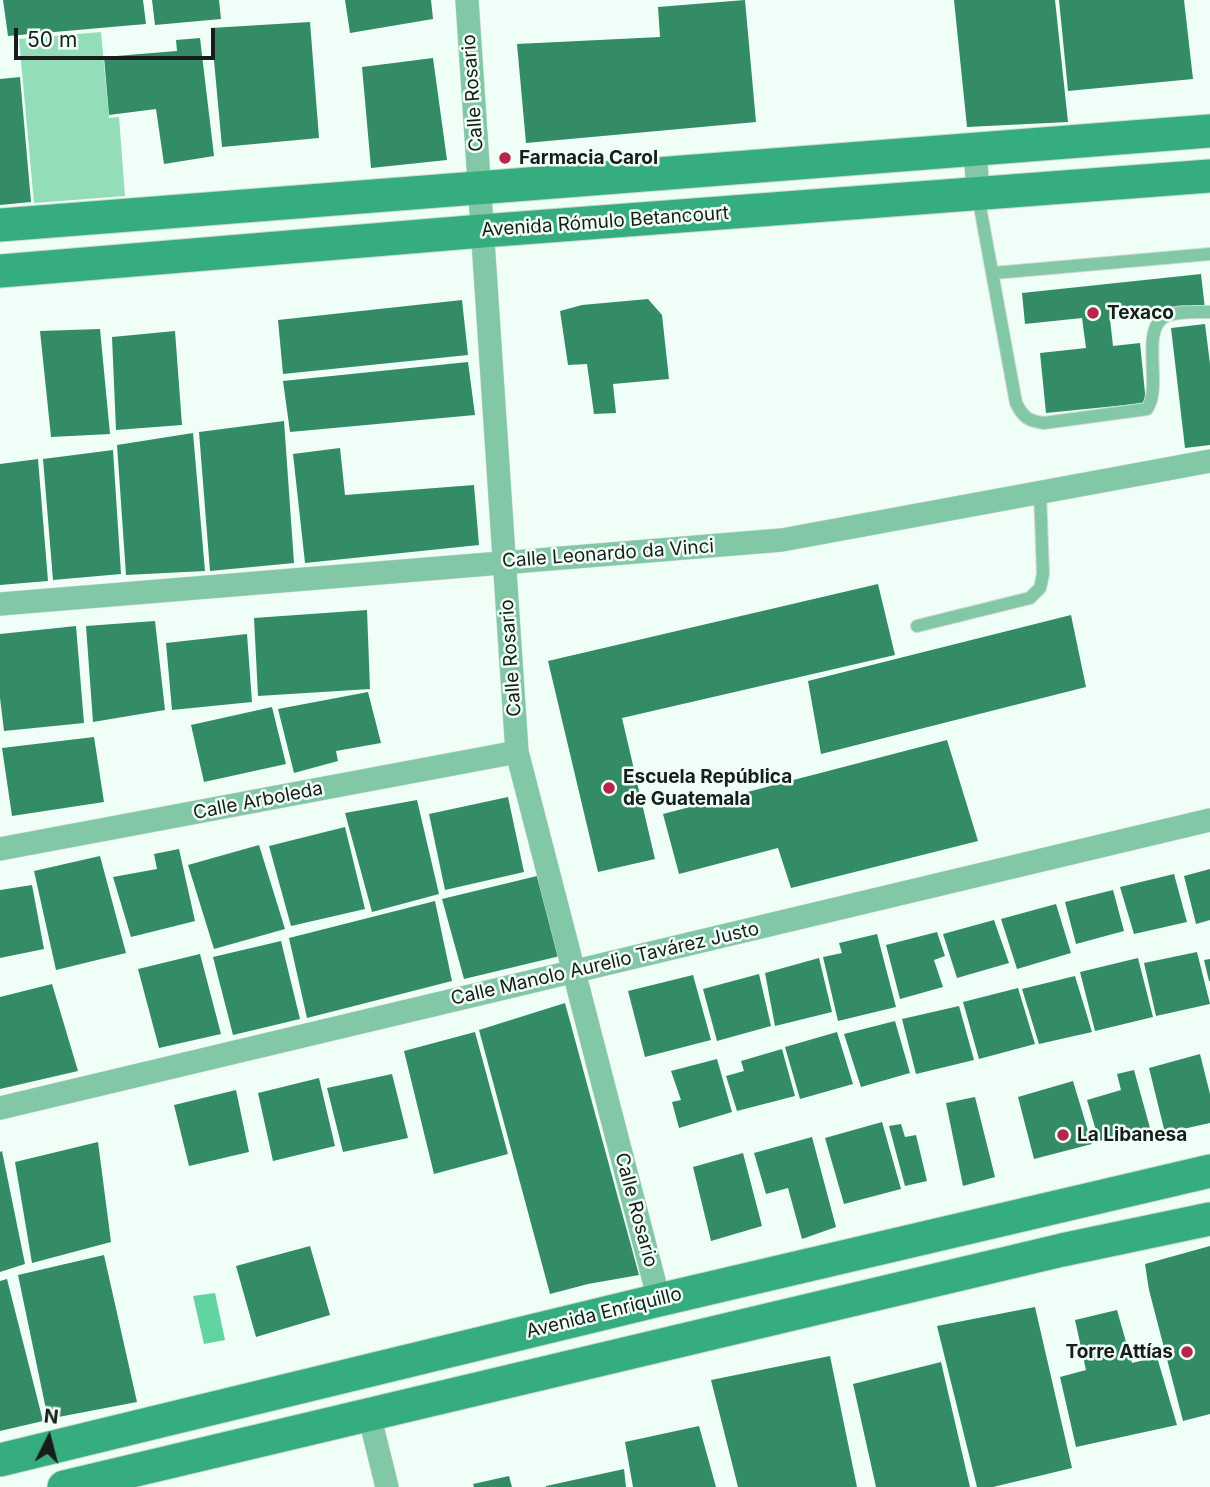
<!DOCTYPE html>
<meta charset="utf-8">
<style>
body{margin:0}
#map{position:relative;width:1210px;height:1487px;overflow:hidden;background:#effef6;font-family:Inter,sans-serif}
canvas{display:block}
.north{position:absolute;left:14px;top:1403px;width:70px;height:70px;-webkit-text-stroke:5px #effef6;paint-order:stroke;rotate:6deg;font-size:19px;font-weight:700;line-height:28px;text-align:center;color:#171d1a}
.north::after{content:'';display:block;margin:auto;width:24px;height:32px;background:#171d1a;clip-path:polygon(50% 0,100% 100%,50% 72%,0 100%)}
.scale{position:absolute;left:14px;top:28px;width:201px;height:32px;box-sizing:border-box;border:4px solid #171d1a;border-top:0;padding-left:9px;font-size:21px;line-height:24px;white-space:nowrap;color:#171d1a;-webkit-text-stroke:5px #effef6;paint-order:stroke}
</style>
<div id="map">
<canvas width="1210" height="1487"></canvas>
<div class="north">N</div>
<div class="scale">50 m</div>
</div>
<script>
const c = document.querySelector('canvas').getContext('2d');
c.lineJoin = 'round';
function paint(path, color) {
  c.fillStyle = color;
  c.fill(path, 'evenodd');
}
function strokePath(path, color, width, dash) {
  c.strokeStyle = color;
  c.lineWidth = width;
  c.lineCap = dash ? 'butt' : 'round';
  c.setLineDash(dash || []);
  c.stroke(path);
}
function label(font, color, halo, rows, align = 'center') {
  c.font = font + ' Inter,sans-serif';
  c.lineWidth = 5;
  c.setLineDash([]);
  c.textBaseline = 'middle';
  c.strokeStyle = halo;
  c.fillStyle = color;
  for (const [text, x, y, turn = 0] of rows) {
    c.save();
    c.translate(x, y);
    c.rotate((+turn || 0) * Math.PI / 180);
    c.textAlign = isNaN(turn) ? turn : align;
    if (halo) c.strokeText(text, 0, 0);
    c.fillText(text, 0, 0);
    c.restore();
  }
}
const green = new Path2D(`
 M101 32 109 118 119 117 125 196 34 203 19 39Z`);
const water = new Path2D(`
 M215 1293 225 1340 204 1344 193 1296Z`);
const building = new Path2D(`
 M3 0H143L146 24 8 36Z
 M152 0H219L221 19 155 25Z
 M345 0H431L433 19 350 33Z
 M745 0 756 122 526 143 517 44 660 37 658 7Z
 M954 0H1055L1068 122 967 127Z
 M1059 0H1184L1193 79 1068 91Z
 M310 22 319 138 222 147 211 28Z
 M200 38 214 156 164 164 156 109 109 115 104 57 177 51 176 40Z
 M433 58 447 160 371 168 362 67Z
 M20 77 31 202 0 205V79Z
 M1201 274 1205 309 1110 319 1113 346 1140 343 1146 403 1046 413 1040 353 1086 348 1082 318 1025 324 1022 293Z
 M648 299 662 315 669 379 613 384 616 413 594 414 587 364 568 365 560 311 582 305Z
 M462 300 468 355 283 374 278 320Z
 M1205 324 1210 364V445L1185 448 1171 328Z
 M100 329 110 434 51 437 40 331Z
 M175 331 182 425 116 430 112 337Z
 M468 362 475 415 290 432 283 381Z
 M284 421 294 563 210 571 199 432Z
 M193 433 205 571 126 575 117 445Z
 M340 448 345 495 474 485 479 545 305 563 293 454Z
 M113 450 121 574 53 580 43 459Z
 M38 459 48 581 0 585V464Z
 M878 584 895 655 622 718 655 859 598 872 548 661Z
 M367 610 370 689 258 696 254 618Z
 M1071 615 1086 687 821 754 808 681Z
 M155 621 165 710 93 722 86 626Z
 M76 626 84 723 4 731 0 698V634Z
 M247 634 252 702 172 710 166 643Z
 M368 692 381 743 336 751 338 761 294 773 278 709Z
 M272 707 286 764 204 782 191 725Z
 M94 737 104 802 12 816 2 748Z
 M947 740 978 841 791 888 778 848 679 874 663 814Z
 M508 797 524 872 445 890 429 814Z
 M417 800 439 894 372 912 345 813Z
 M345 827 365 909 291 926 269 846Z
 M259 845 285 929 214 949 188 865Z
 M179 849 195 921 131 937 113 877 157 869 154 854Z
 M100 856 126 953 56 970 34 871Z
 M1210 869V920L1196 924 1184 876Z
 M1174 874 1187 922 1134 934 1120 887Z
 M537 876 560 956 464 979 442 899Z
 M32 885 44 949 0 958V890Z
 M1113 890 1124 931 1076 944 1065 902Z
 M435 901 452 981 307 1018 289 938Z
 M1056 904 1071 953 1017 969 1001 919Z
 M994 920 1009 963 957 978 943 934Z
 M937 932 945 956 934 960 943 987 900 999 886 945Z
 M877 934 896 1007 838 1021 823 957 842 953 839 943Z
 M281 941 300 1019 233 1035 213 957Z
 M1197 952 1210 1004 1156 1016 1144 963Z
 M200 954 221 1034 159 1048 138 969Z
 M819 958 832 1012 775 1026 765 973Z
 M1138 958 1153 1017 1095 1031 1080 972Z
 M1210 959V981H1209L1204 960Z
 M759 974 771 1026 717 1041 703 989Z
 M693 975 711 1040 645 1057 628 991Z
 M1075 976 1092 1032 1039 1044 1022 989Z
 M52 984 78 1071 0 1089V997Z
 M1018 988 1035 1044 979 1059 963 1002Z
 M565 1003 639 1275 588 1284 550 1294 479 1030Z
 M959 1006 974 1060 916 1074 902 1019Z
 M895 1021 910 1073 861 1087 844 1034Z
 M475 1032 508 1154 434 1174 404 1051Z
 M837 1032 853 1084 800 1099 785 1047Z
 M782 1049 795 1096 737 1111 726 1076 744 1071 741 1061Z
 M1200 1054 1210 1094V1123L1165 1133 1149 1068Z
 M717 1059 732 1112 679 1128 672 1102 681 1100 671 1071Z
 M1134 1070 1150 1128 1099 1141 1087 1100 1121 1090 1117 1074Z
 M392 1074 408 1138 343 1152 327 1088Z
 M319 1078 335 1146 273 1161 258 1093Z
 M1073 1081 1092 1144 1034 1159 1018 1097Z
 M236 1090 249 1152 189 1166 174 1105Z
 M975 1097 995 1177 963 1186 946 1103Z
 M882 1122 901 1189 844 1204 825 1138Z
 M901 1124 905 1137 916 1135 927 1181 905 1186 889 1126Z
 M812 1137 836 1227 802 1239 788 1188 766 1194 754 1153Z
 M98 1142 111 1242 32 1263 15 1162Z
 M2 1151 25 1264 0 1272V1152Z
 M743 1153 762 1226 711 1241 693 1167Z
 M310 1246 330 1315 256 1337 236 1266Z
 M1210 1246V1414L1183 1421 1149 1290 1145 1264Z
 M104 1255 137 1402 48 1419 18 1275Z
 M7 1279 43 1421 0 1431V1281Z
 M1035 1307 1072 1468 993 1487H977L937 1326Z
 M1117 1310 1132 1363 1157 1357 1177 1425 1076 1447 1060 1377 1086 1370 1075 1320Z
 M830 1356 857 1487H738L711 1380Z
 M941 1362 970 1487H876L853 1384Z
 M699 1426 716 1487H633L625 1442Z
 M624 1469 626 1487H546V1486Z
 M509 1476 512 1487H474L473 1484Z`);
const service = new Path2D(`
 M978 196 1016 403C1023 417 1028 421 1044 423L1147 409C1163 386 1139 329 1166 316 1178 311 1196 312 1210 312
 M994 273 1210 254
 M917 626 1030 598 1040 588 1043 574 1040 492`);
const minor = new Path2D(`
 M467 0 517 752 659 1300
 M975 148 978 193
 M0 604 782 540 1210 461
 M0 849 517 752
 M0 1108 1210 820
 M369 1414 387 1487`);
const secondary = new Path2D(`
 M0 225 1210 131
 M0 271 482 231 1210 176
 M0 1460 659 1300 1210 1171
 M64 1487 1062 1250 1210 1219`);
const markers = [
 [505,158,7,"#b6254a"],
 [1093,313,7,"#b6254a"],
 [609,788,7,"#b6254a"],
 [1063,1135,7,"#b6254a"],
 [1187,1352,7,"#b6254a"]
];
const streetNames = [
 ["Calle Rosario",473,93,-94],
 ["Avenida Rómulo Betancourt",605,222,-4],
 ["Calle Leonardo da Vinci",608,554,-4],
 ["Calle Rosario",511,658,-94],
 ["Calle Arboleda",258,801,-11],
 ["Calle Manolo Aurelio Tavárez Justo",605,964,-13],
 ["Calle Rosario",636,1210,75],
 ["Avenida Enriquillo",604,1313,-14]
];
const poiNames = [
 ["Farmacia Carol",519,158],
 ["Texaco",1107,313],
 ["Escuela República",623,777],
 ["de Guatemala",623,799],
 ["La Libanesa",1077,1135],
 ["Torre Attías",1173,1352,"right"]
];
paint(green, '#93deb9');
paint(water, '#62d4a2');
paint(building, '#348c67');
strokePath(service, '#ccdad3', 14);
strokePath(minor, '#ccdad3', 24);
strokePath(secondary, '#ccdad3', 35);
strokePath(service, '#83c8a6', 12);
strokePath(minor, '#83c8a6', 23);
strokePath(secondary, '#36ad7e', 33);
for (const [x, y, r, color] of markers) {
  const dot = new Path2D();
  dot.arc(x, y, r, 0, 2 * Math.PI);
  c.fillStyle = color;
  c.fill(dot);
  strokePath(dot, '#effef6', 2.5);
}
label('19px', '#171d1a', '#effef6', streetNames);
label('bold 19px', '#171d1a', '#effef6', poiNames, 'left');
</script>
